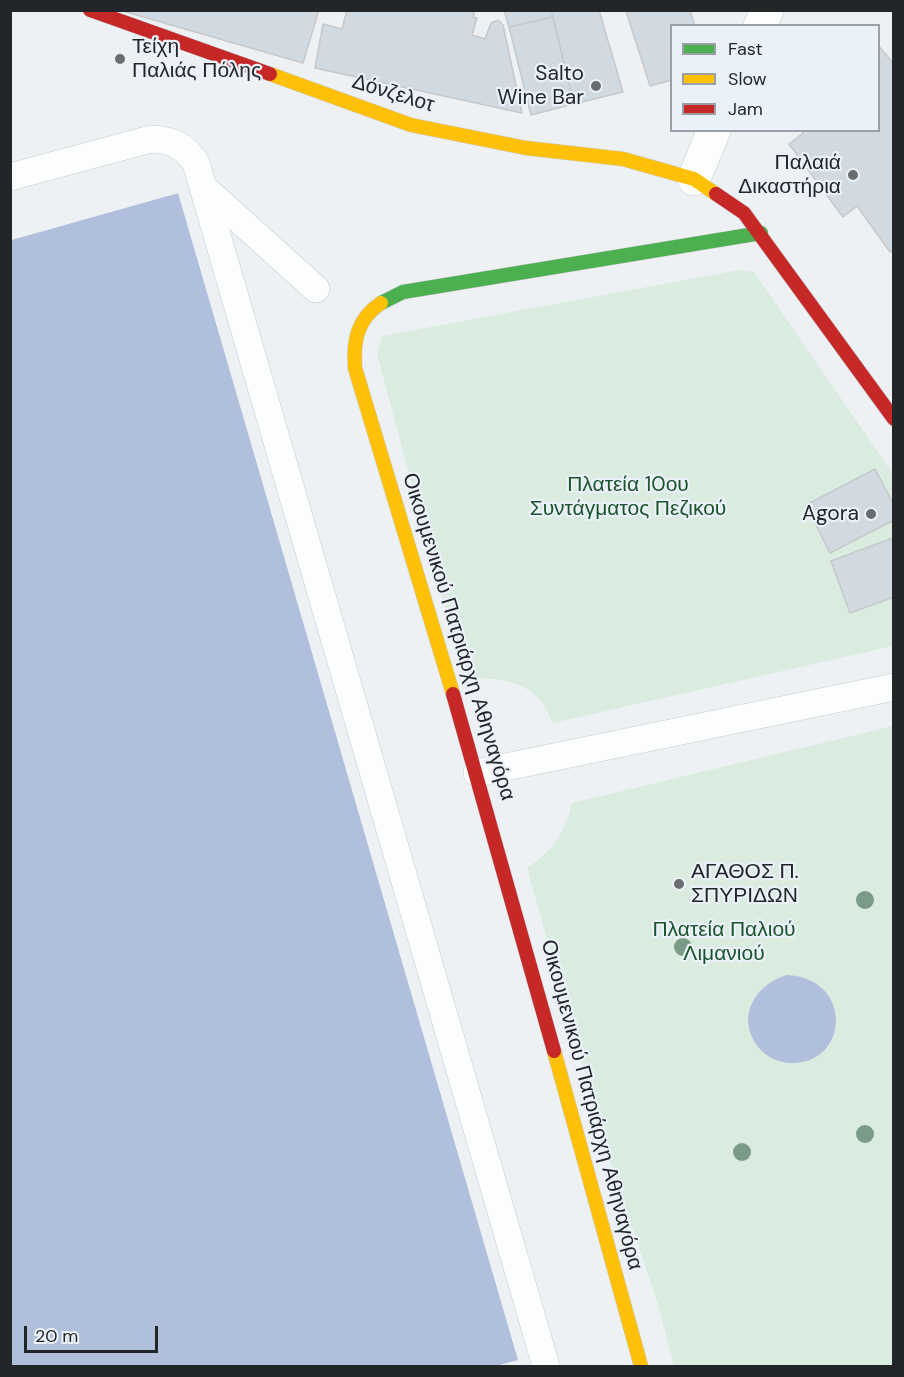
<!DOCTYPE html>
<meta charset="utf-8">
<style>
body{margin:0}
#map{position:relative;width:904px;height:1377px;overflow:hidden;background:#eef1f4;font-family:"DM Sans",sans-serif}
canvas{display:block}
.frame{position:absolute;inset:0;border:12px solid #232628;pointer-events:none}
.legend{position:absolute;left:670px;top:24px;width:210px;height:108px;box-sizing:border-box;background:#eaf1f8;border:2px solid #9aa0a5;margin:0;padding:8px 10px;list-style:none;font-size:18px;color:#232628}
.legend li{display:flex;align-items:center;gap:12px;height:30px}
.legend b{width:30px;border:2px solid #9aa0a5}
.scale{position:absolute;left:24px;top:1326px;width:134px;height:27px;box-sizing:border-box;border:3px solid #232628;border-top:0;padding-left:8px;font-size:18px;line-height:21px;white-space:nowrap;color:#232628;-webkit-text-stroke:4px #eaf1f8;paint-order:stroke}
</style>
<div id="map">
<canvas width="904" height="1377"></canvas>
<div class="frame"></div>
<ul class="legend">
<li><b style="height:8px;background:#4caf50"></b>Fast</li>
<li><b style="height:8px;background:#ffc107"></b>Slow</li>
<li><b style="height:8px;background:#c62828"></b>Jam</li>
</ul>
<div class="scale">20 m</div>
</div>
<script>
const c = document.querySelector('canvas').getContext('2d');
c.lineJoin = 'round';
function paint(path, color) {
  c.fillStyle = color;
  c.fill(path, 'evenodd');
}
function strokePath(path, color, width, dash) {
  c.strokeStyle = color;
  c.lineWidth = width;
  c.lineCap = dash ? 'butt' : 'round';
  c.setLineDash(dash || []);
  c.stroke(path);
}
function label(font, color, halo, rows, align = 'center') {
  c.font = font + ' "DM Sans",sans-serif';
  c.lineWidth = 4.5;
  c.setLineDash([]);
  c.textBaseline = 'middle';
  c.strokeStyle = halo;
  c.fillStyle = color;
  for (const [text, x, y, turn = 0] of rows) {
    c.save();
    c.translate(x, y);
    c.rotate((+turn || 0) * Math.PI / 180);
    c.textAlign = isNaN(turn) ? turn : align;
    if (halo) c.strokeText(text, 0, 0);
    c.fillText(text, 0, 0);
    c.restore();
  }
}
const green = new Path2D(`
 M739 270 754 272 893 474V646L553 723C549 715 545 706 539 699 520 678 489 677 464 680L377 354 382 336Z
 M893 726V1366H674L657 1301 606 1149 527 868C552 851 565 833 572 803Z`);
const water = new Path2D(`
 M178 193 518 1360 496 1366H11V240Z
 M787 975C854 978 850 1066 789 1063 778 1062 767 1057 760 1049 735 1020 753 985 787 975Z`);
const pier = new Path2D(`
 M177 190 180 191 178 193 11 240 10 237Z`);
const building = new Path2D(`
 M119 10H319L303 63Z
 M347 10H475L473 17 477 18 472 35 485 39 491 23 498 20 503 25 522 113 315 68 323 24 342 29Z
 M504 10H551L553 17 509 27Z
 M551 10H599L623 92 574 104Z
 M690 10 695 26H672V80L650 86 626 11Z
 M553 17 574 104 531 115 509 27Z
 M878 45 894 64V250L890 252 857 206 843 217 789 144 803 133 801 130H878Z
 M875 469 894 505V520L830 553 806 505Z
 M893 538 894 597 850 613 831 561Z`);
const lane = new Path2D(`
 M10 177 151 139C172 140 184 145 196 163L546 1366
 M204 188 316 289
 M477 773 894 687`);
const street = new Path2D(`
 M760 26 767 10
 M694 179 714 130`);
const fast = new Path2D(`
 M381 303 403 292 761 233`);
const slow = new Path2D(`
 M270 74 411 125 526 148 623 159 694 179 716 194
 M381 303C357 319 353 341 355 368L453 694
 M554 1051 641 1366`);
const jam = new Path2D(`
 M90 10 270 74
 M716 194 744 213 894 419
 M453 694 554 1051`);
const trees = [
 [865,900],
 [683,947],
 [865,1134],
 [742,1152]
];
const markers = [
 [120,59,6,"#6a6d6f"],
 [596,86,6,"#6a6d6f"],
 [853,175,6,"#6a6d6f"],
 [871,514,6,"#6a6d6f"],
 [679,884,6,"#6a6d6f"]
];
const poiNames = [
 ["Τείχη",132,47,"left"],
 ["Παλιάς Πόλης",132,71,"left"],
 ["Salto",584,74],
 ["Wine Bar",584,98],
 ["Παλαιά",841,163],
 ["Δικαστήρια",841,187],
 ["Agora",859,514],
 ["ΑΓΑΘΟΣ Π.",691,872,"left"],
 ["ΣΠΥΡΙΔΩΝ",691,896,"left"]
];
const streetNames = [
 ["Δόνζελοτ",393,94,17],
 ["Οικουμενικού Πατριάρχη Αθηναγόρα",458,637,73],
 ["Οικουμενικού Πατριάρχη Αθηναγόρα",591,1105,75]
];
const parkNames = [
 ["Πλατεία 10ου",628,485],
 ["Συντάγματος Πεζικού",628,509],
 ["Πλατεία Παλιού",724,930],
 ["Λιμανιού",724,954]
];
paint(green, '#daebdf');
paint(water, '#b0bfdb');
paint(pier, '#eef1f4');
paint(building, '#d1d9e1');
strokePath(building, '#c6c9cb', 1.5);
strokePath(lane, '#c8cacd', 28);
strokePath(street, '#c8cacd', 34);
strokePath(fast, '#c8cacd', 15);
strokePath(slow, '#c8cacd', 15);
strokePath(jam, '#c8cacd', 15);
strokePath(lane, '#fcfdfd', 27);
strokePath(street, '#fcfdfd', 33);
strokePath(fast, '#4caf50', 14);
strokePath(slow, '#ffc107', 14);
strokePath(jam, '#c62828', 14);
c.fillStyle = '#7a9b85';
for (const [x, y] of trees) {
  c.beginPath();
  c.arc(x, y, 9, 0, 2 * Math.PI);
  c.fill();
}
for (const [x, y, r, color] of markers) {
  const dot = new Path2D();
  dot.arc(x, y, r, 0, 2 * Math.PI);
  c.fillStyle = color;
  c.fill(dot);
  strokePath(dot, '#eaf1f8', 2);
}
label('21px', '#232628', '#eaf1f8', poiNames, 'right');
label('21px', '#232628', '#eaf1f8', streetNames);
label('21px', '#1b542b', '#eaf1f8', parkNames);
</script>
